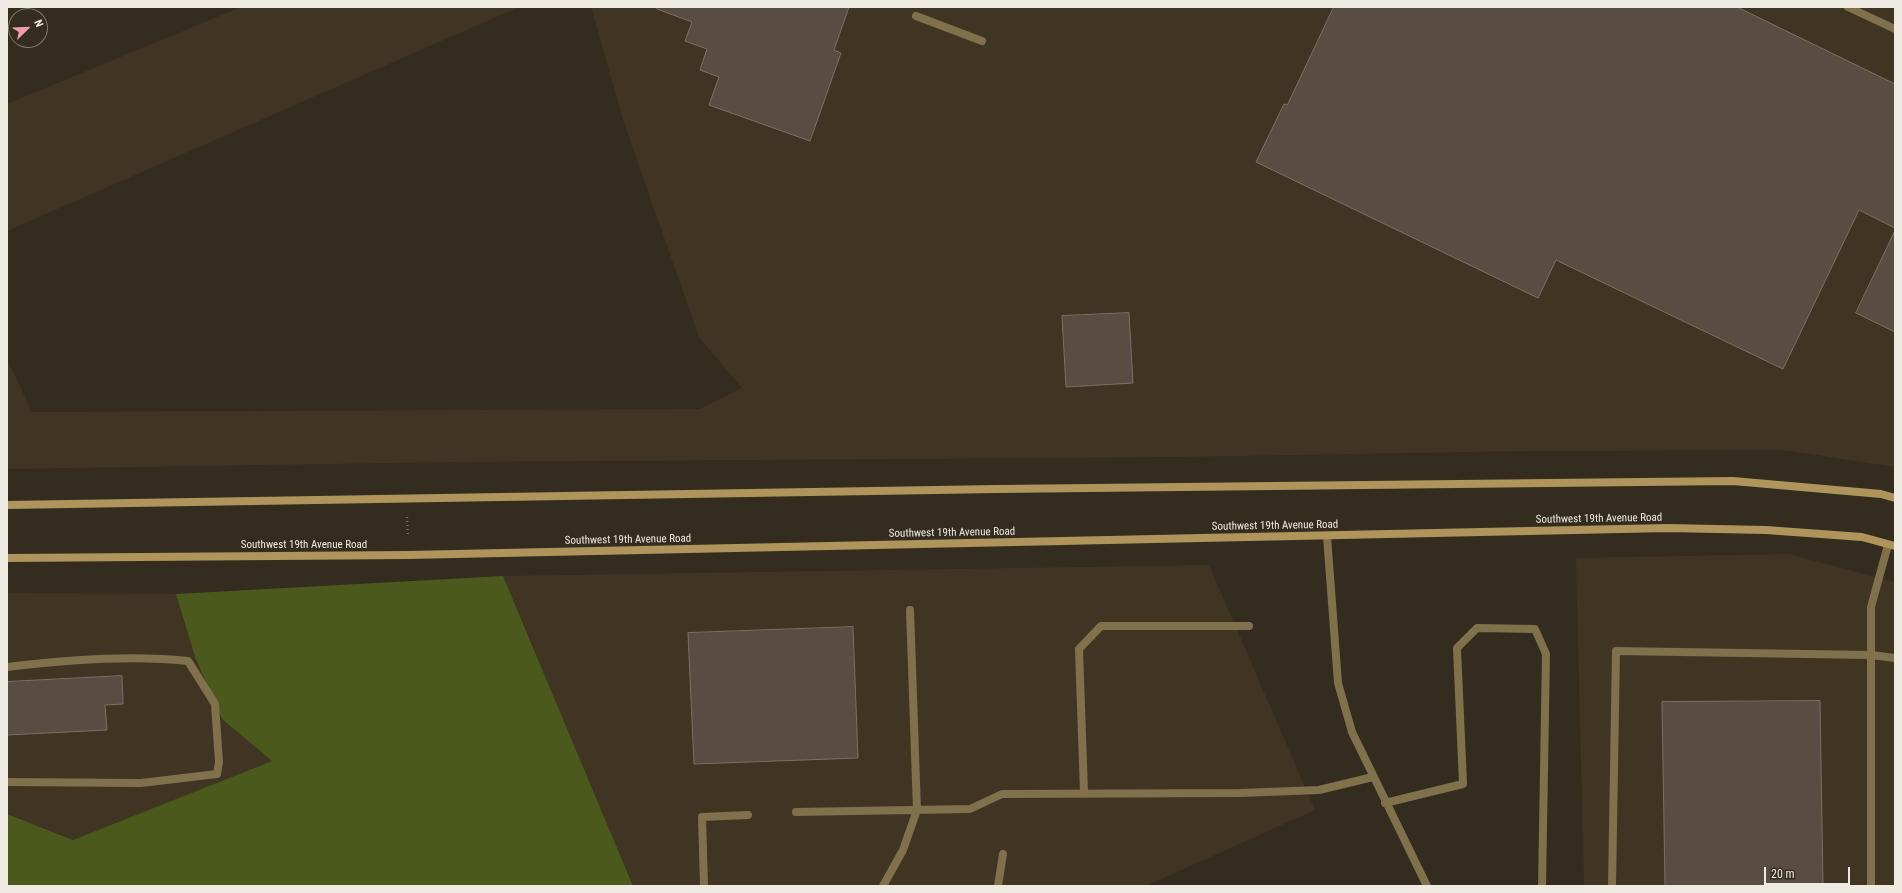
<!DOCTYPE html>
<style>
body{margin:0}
#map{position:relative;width:1902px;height:893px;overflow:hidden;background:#332c1f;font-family:"Roboto Condensed",sans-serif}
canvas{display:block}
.frame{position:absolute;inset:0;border:8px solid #efeae2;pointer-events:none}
.north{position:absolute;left:8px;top:8px;width:40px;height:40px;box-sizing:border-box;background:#332c1f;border:1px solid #7e786d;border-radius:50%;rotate:67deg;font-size:11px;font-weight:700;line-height:16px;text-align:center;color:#efeae2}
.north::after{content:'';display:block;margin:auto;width:14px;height:18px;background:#f19ab1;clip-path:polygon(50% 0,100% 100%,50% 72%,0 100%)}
.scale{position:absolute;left:1764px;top:867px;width:86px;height:18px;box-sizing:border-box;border:2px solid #efeae2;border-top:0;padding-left:5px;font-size:12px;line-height:14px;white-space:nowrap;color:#efeae2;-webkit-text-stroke:3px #332c1f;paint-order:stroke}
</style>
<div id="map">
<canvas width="1902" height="893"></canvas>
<div class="frame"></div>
<div class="north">N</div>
<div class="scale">20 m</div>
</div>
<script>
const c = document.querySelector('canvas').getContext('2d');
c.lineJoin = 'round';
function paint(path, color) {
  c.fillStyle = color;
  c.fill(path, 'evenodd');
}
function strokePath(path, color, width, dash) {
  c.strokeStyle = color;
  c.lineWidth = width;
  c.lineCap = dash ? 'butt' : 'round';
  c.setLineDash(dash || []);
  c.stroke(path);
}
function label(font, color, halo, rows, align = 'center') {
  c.font = font + ' "Roboto Condensed",sans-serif';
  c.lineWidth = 3.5;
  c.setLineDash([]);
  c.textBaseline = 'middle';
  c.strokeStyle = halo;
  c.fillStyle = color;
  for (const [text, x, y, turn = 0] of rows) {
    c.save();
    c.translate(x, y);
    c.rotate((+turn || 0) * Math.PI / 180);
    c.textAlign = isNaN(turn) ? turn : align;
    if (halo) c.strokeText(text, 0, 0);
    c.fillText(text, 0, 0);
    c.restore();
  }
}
const built = new Path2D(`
 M241 7H519L7 231V104Z
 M591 7H1895V467L1783 450 1525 451 1178 457 455 462 7 469V359L32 412 699 409 742 388 699 337 623 120Z
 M1788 554 1895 582V886H1584L1576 558Z
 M1209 565 1315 810 1146 886H633L503 576Z
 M7 593 176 594 195 657 222 719 272 761 73 840 7 814Z`);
const green = new Path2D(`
 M503 576 633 886H7V814L73 840 272 761 222 719 195 657 176 594Z`);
const building = new Path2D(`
 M657 7H849L834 50 841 53 810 141 709 105 719 77 700 70 707 49 685 41 692 22 657 9Z
 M1334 7H1737L1895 84V228L1859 210 1783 369 1556 260 1538 298 1256 162 1284 104 1287 105Z
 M1895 231V332L1856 313Z
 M1129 313 1133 383 1066 387 1062 316Z
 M853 627 858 758 694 764 688 633Z
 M122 676 123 704 105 705 107 730 7 735V682Z
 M1820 701 1823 886H1665L1662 702Z`);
const path = new Path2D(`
 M407 517 408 536`);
const lane = new Path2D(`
 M1848 7 1895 29
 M916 16 982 41
 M1327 536 1338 683 1352 732 1427 886
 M7 667C64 660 132 655 188 661L215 704 219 762 217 774 141 783 7 782
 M1084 793 1079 649 1101 626H1249
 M1385 803 1463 784 1457 648 1477 628 1535 629 1546 654 1542 886
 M796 812 970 809 1002 794 1240 793 1319 790 1373 777
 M704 886 702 817 748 815
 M883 886 903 850 917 810 910 610
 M998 886 1003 854
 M1612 886 1616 651 1871 655 1895 658
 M1871 886V607L1888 545`);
const secondary = new Path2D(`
 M7 505 997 489 1733 481 1881 494 1895 498
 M7 558 409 555 1668 528 1766 530 1862 537 1895 546`);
const streetNames = [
 ["Southwest 19th Avenue Road",1599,519,-1],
 ["Southwest 19th Avenue Road",1275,526,-1],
 ["Southwest 19th Avenue Road",952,533,-1],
 ["Southwest 19th Avenue Road",628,540,-1],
 ["Southwest 19th Avenue Road",304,545]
];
paint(built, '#403523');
paint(green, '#4c591c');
paint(building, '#594c42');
strokePath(building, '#7d6f64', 1);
strokePath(path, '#736c61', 2.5, [1, 3]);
strokePath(lane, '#80704c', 8);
strokePath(secondary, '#af955b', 8);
label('11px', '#efeae2', '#332c1f', streetNames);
</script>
